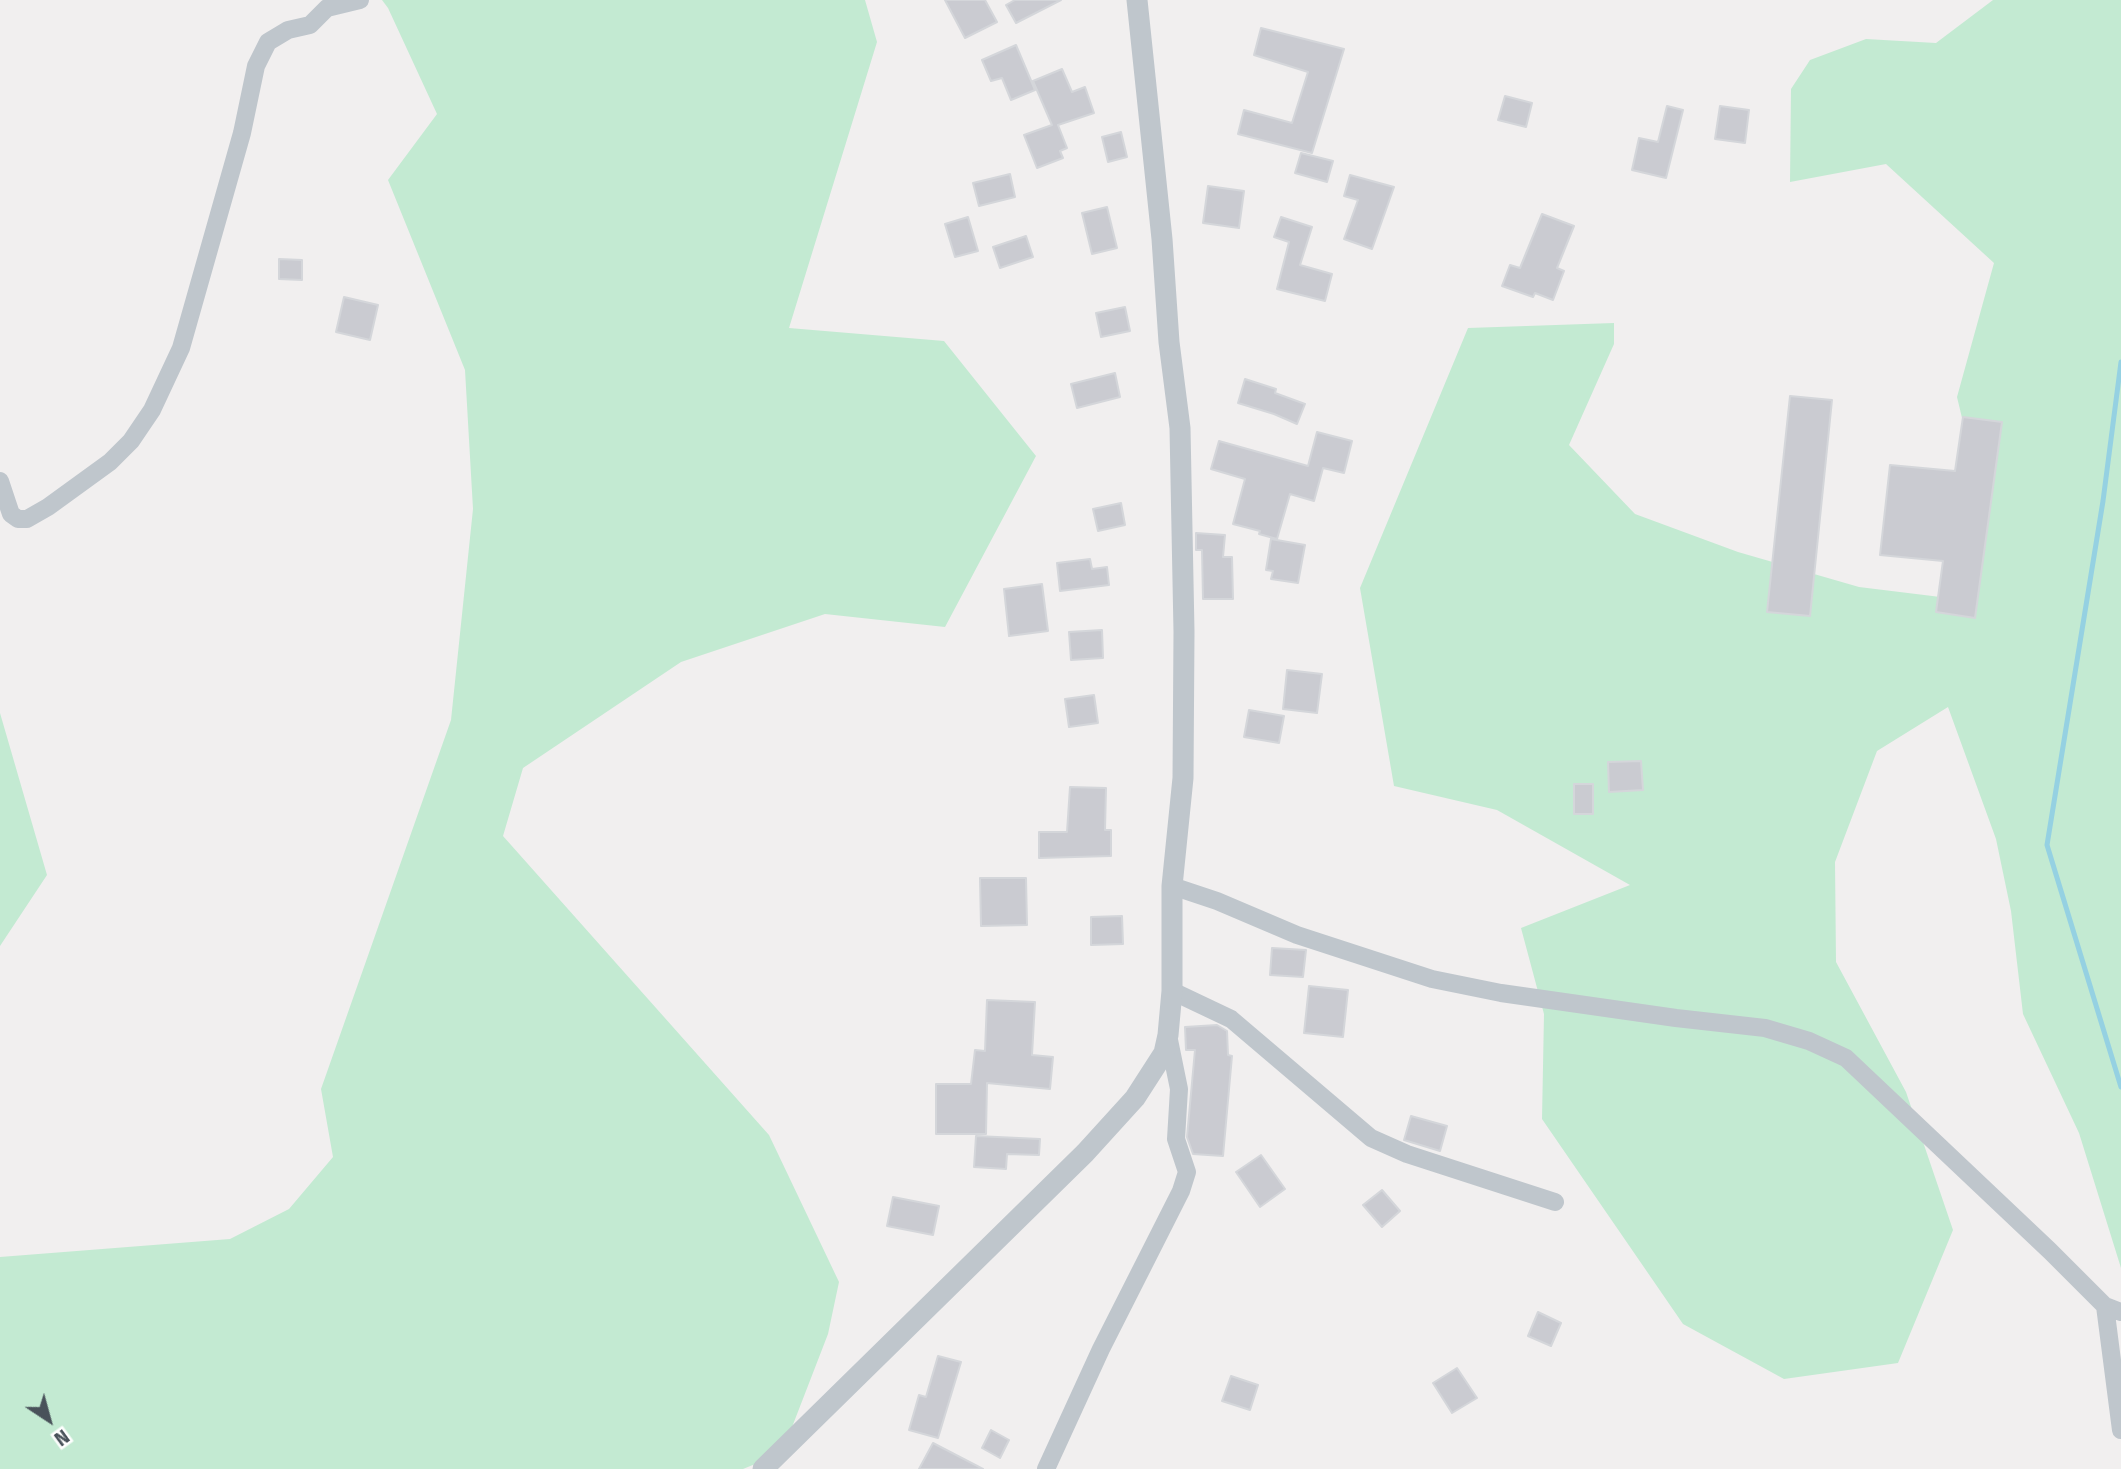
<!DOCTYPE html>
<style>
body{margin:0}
#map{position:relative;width:2121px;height:1469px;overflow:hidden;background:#f1efef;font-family:"Fira Sans",sans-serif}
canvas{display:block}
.north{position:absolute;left:14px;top:1385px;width:70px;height:70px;-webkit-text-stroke:5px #fff;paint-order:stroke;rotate:144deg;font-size:19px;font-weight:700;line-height:28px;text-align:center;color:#49525a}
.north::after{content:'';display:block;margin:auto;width:24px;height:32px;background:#49525a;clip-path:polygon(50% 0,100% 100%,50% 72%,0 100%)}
</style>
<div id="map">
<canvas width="2121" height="1469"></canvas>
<div class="north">N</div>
</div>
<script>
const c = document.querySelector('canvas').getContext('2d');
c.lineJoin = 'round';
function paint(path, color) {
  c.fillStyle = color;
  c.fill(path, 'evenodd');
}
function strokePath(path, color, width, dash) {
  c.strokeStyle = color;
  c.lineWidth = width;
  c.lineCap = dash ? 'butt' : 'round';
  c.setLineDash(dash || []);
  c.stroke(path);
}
const green = new Path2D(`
 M382 0H865L877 42 789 328 944 341 1036 456 945 627 825 614 681 662 523 768 503 836 769 1135 839 1282 828 1334 782 1453 743 1469H0V1257L230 1239 289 1209 333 1157 321 1089 451 720 473 509 465 370 388 180 437 114 388 8Z
 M1993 0H2121V1268L2079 1133 2023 1014 2011 911 1996 839 1948 707 1877 751 1835 862 1836 962 1906 1092 1953 1230 1898 1363 1784 1379 1683 1324 1542 1119 1544 1014 1521 928 1630 885 1497 810 1394 786 1360 588 1468 328 1614 323V344L1569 445 1635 514 1738 552 1859 587 1973 601 1985 514 1957 397 1994 263 1886 164 1790 182 1791 89 1810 60 1866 39 1936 43Z
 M0 713 47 875 0 946Z`);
const stream = new Path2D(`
 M2121 362 2103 501 2047 845 2121 1087`);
const building = new Path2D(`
 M945 0H985L997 22 965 38Z
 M1015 0H1061L1016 23 1006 5Z
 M1261 28 1344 49 1312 153 1238 134 1244 110 1292 123 1308 72 1254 55Z
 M1016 45 1035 90 1011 100 1002 78 991 81 982 60Z
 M1062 69 1072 92 1085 87 1094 113 1058 125 1067 148 1060 151 1063 158 1037 168 1024 135 1052 125 1033 81Z
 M1505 96 1532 103 1526 127 1498 120Z
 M1667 106 1683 110 1666 178 1632 170 1639 138 1658 142Z
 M1720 106 1749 110 1745 143 1715 139Z
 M1121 132 1127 157 1108 162 1102 137Z
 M1301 153 1333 161 1327 182 1295 173Z
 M1010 174 1015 197 979 206 973 183Z
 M1350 175 1394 187 1372 249 1344 239 1358 200 1344 196Z
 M1208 186 1244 191 1239 228 1203 223Z
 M1107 207 1117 248 1092 254 1082 213Z
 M1542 214 1574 226 1557 268 1564 271 1553 300 1535 293 1533 297 1502 286 1510 265 1520 268Z
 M968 217 978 251 955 257 945 224Z
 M1281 217 1312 227 1300 265 1332 274 1325 301 1277 289 1289 242 1274 237Z
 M1026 236 1033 257 1000 268 993 247Z
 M279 259 302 260V280L279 279Z
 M344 297 378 305 370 340 336 332Z
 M1125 307 1130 331 1101 337 1096 313Z
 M1115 373 1120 397 1077 408 1071 384Z
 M1245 379 1276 389 1275 393 1305 404 1297 424 1274 414 1238 403Z
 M1790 396 1832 400 1810 616 1767 612Z
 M1963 417 2002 422 1975 618 1936 612 1943 561 1880 555 1890 465 1955 471Z
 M1317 432 1352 441 1344 473 1323 468 1314 501 1290 494 1277 539 1259 534 1260 531 1233 524 1245 479 1211 469 1219 441 1308 466Z
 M1121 503 1125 525 1098 531 1093 509Z
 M1196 533 1225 535 1223 557H1232L1233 599H1203L1202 550H1196Z
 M1271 539 1305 545 1298 583 1271 579 1273 571 1266 570Z
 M1090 559 1092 569 1107 567 1109 585 1060 591 1057 563Z
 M1042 584 1048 631 1009 636 1004 589Z
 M1102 630 1103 658 1071 660 1069 632Z
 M1287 670 1322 674 1317 713 1283 709Z
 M1094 695 1098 723 1069 727 1065 699Z
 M1249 710 1284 716 1279 743 1244 737Z
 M1641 761 1643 790 1609 792 1608 762Z
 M1574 784H1593V814H1574Z
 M1070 787 1106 788 1105 830H1111V856L1039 858V832H1067Z
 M980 878H1026L1027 925 981 926Z
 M1122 916 1123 944 1091 945V917Z
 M1272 948 1306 950 1303 977 1270 975Z
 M1309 986 1348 990 1343 1037 1304 1033Z
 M987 1000 1035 1002 1032 1055 1053 1057 1050 1089 987 1083 986 1134H936V1084H971L975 1050 985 1051Z
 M1217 1025 1227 1031 1228 1055 1232 1056 1223 1156 1193 1154 1187 1137 1195 1050H1186L1185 1027Z
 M1411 1116 1447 1126 1440 1151 1404 1140Z
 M976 1136 1040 1139 1039 1155 1007 1154 1006 1169 974 1167Z
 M1261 1155 1285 1189 1260 1207 1236 1172Z
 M1382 1190 1400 1211 1382 1227 1363 1205Z
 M893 1197 939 1206 933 1235 887 1226Z
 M1538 1312 1561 1323 1551 1346 1528 1336Z
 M938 1356 961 1362 938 1438 909 1430 919 1395 926 1397Z
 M1457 1368 1477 1398 1452 1413 1433 1383Z
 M1231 1376 1258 1385 1250 1410 1222 1401Z
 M991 1430 1009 1440 1000 1458 982 1448Z
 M933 1443 983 1469H919Z`);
const minor = new Path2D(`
 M0 481 11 514 18 519H27L48 507 110 462 131 441 152 410 181 348 242 133 256 66 268 42 288 30 310 25 327 8 360 0
 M1172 886 1217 901 1297 935 1432 979 1501 993 1676 1018 1765 1028 1809 1041 1846 1058 2050 1251 2105 1306 2121 1312
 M1172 991 1231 1019 1371 1138 1407 1154 1555 1202
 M2105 1306 2121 1430
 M1046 1469 1101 1349 1181 1191 1187 1172 1176 1139 1179 1089 1168 1035`);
const tertiary = new Path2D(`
 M763 1469 1085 1153 1135 1098 1164 1053 1168 1035 1172 991V886L1183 778 1184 632 1180 428 1169 342 1162 239 1137 0`);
paint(green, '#c3ead2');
strokePath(stream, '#95d1e2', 5);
paint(building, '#cacbd1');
strokePath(building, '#d4d6da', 2);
strokePath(minor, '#bfc6cc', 18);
strokePath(tertiary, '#bfc6cc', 21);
</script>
